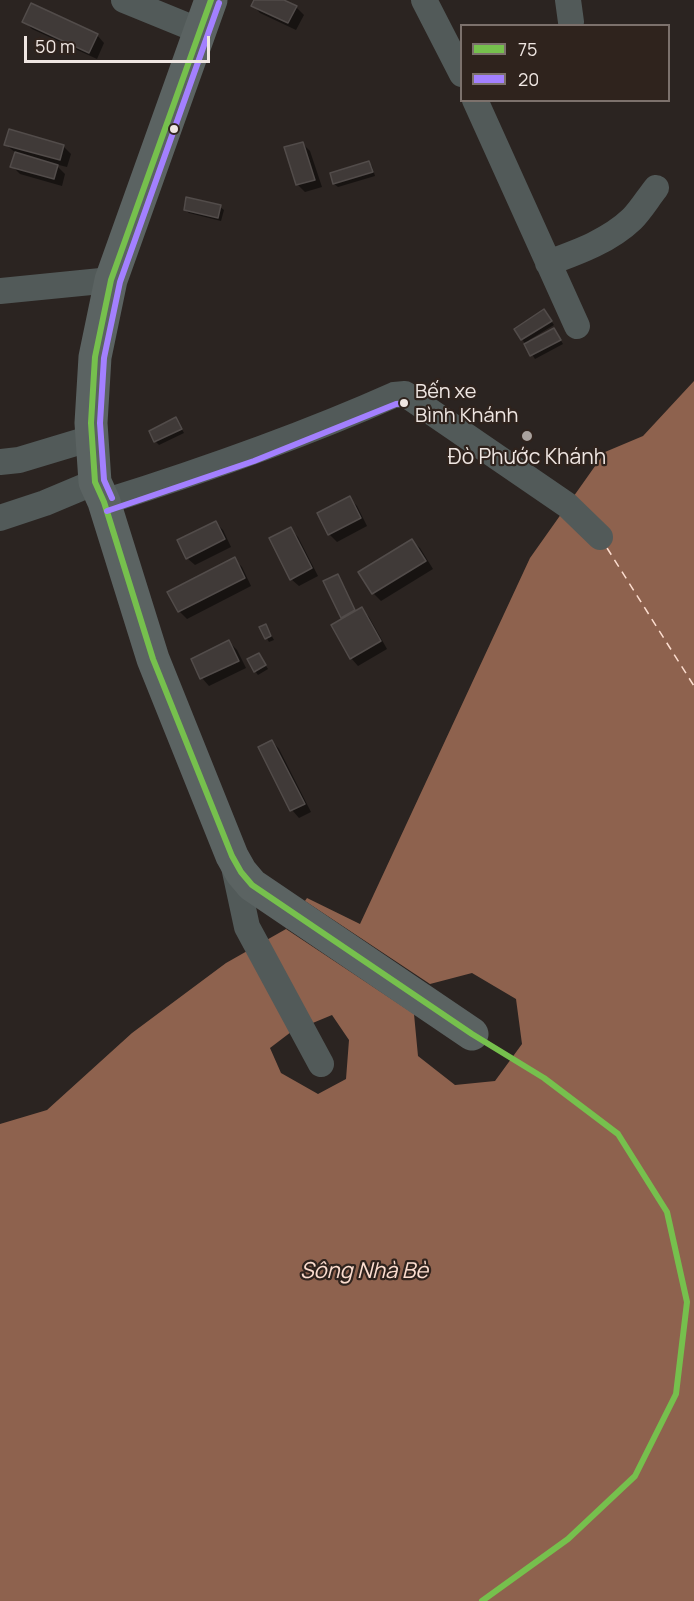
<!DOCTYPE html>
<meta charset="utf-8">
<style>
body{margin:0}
#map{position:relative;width:694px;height:1601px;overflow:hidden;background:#2b2421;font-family:Manrope,sans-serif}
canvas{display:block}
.legend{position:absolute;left:460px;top:24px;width:210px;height:78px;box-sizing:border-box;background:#2f231d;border:2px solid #7c716c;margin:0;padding:8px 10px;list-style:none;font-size:18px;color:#efe6e2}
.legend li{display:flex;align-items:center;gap:12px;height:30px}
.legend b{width:30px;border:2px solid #7c716c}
.scale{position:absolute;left:24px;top:36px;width:186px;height:27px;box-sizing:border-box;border:3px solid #efe6e2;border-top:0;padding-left:8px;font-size:18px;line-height:21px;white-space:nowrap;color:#efe6e2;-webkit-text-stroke:4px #2f231d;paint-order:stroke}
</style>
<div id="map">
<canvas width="694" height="1601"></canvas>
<ul class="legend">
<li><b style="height:8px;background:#76c04d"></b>75</li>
<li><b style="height:8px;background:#a380ff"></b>20</li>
</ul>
<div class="scale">50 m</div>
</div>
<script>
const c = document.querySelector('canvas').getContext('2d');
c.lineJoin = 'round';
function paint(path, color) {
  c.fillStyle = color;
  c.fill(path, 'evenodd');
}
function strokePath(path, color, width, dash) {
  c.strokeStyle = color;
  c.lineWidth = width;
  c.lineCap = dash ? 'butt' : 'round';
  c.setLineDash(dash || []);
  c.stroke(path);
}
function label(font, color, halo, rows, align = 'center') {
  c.font = font + ' Manrope,sans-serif';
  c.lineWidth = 4.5;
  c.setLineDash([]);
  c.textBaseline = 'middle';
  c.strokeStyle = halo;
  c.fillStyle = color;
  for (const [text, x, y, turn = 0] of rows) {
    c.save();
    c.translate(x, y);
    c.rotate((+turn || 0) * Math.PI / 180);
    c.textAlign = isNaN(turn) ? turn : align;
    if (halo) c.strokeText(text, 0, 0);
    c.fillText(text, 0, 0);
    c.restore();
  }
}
const water = new Path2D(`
 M694 381V1601H0V1124L47 1110 132 1033 226 963 286 929 307 898 360 924 530 558 605 452 643 436Z`);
const pier = new Path2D(`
 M305 901 430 984 472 973 516 999 522 1044 495 1081 455 1085 418 1056 414 1014 286 929Z
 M332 1015 349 1040 346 1079 318 1094 281 1073 270 1048 291 1032Z`);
const shadow = new Path2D(`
 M255 0H280L296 7 304 15 296 30 260 13 253 5Z
 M24 21 97 35 104 43 97 59 32 29Z
 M303 144 310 151 322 187 305 192 298 185Z
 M6 145 63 146 71 154 67 167 55 164 65 174 62 186 20 174 12 166 16 153Z
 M369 163 372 166 375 176 338 187 334 184Z
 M220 207 224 210 221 221 189 213 185 210Z
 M544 311 554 325 529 340 530 343 554 329 563 344 535 359 522 339Z
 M176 419 184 433 159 445 155 441Z
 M349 498 357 506 367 526 337 542 329 534Z
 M216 523 223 530 231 547 195 565 187 558Z
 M290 529 298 537 318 576 299 586 291 579Z
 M412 541 420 548 433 569 381 601 373 593Z
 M234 559 242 567 251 586 187 619 179 611Z
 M337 575 356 612 361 609 369 617 387 649 358 666 351 658 344 619 342 617Z
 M266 626 274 640 269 642 261 628Z
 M229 642 237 650 246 668 209 686 202 678 193 660Z
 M259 655 268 669 258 675 255 671Z
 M272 741 279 749 311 812 299 818 292 810 260 748Z`);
const ferry = new Path2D(`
 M607 548 694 686
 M482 1601 568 1539 635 1476 676 1394 687 1302 667 1212 618 1134 544 1078 486 1042`);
const building = new Path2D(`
 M254 0H284L297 6 288 23 251 6Z
 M31 3 98 34 89 53 22 22Z
 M9 129 64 145 60 160 4 145Z
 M303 142 315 180 296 185 284 147Z
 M15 152 58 165 54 179 10 167Z
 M369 161 373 172 333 184 330 173Z
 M186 197 221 205 218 218 184 210Z
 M544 309 552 321 521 340 514 329Z
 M554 328 561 340 530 356 524 344Z
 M176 417 182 429 154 442 149 431Z
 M350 496 361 518 328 535 317 513Z
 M216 521 225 539 186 559 177 540Z
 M291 527 312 568 290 580 269 538Z
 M412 539 426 561 372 594 358 572Z
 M235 557 245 578 178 612 167 592Z
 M338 574 355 610 341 618 323 581Z
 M362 607 381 641 350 659 331 625Z
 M266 624 271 636 265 639 259 627Z
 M229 640 239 661 200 679 191 659Z
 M259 653 266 665 254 672 247 659Z
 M272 740 305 804 290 811 258 747Z`);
const minor = new Path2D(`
 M124 0 200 31
 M424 0 462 74
 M568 0 571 22
 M475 100 577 326
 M548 263C578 252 609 241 632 219 641 210 648 198 656 188
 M0 291 111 280
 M0 462 19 460 92 438
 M104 502C202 471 300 437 394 395L405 394 567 505 600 537
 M0 518 45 503 95 482
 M233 862 247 927 321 1064`);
const major = new Path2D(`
 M211 0 111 280 95 357 91 423 95 482 104 502 153 659 232 856 241 872 252 885 472 1034`);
const bus1 = new Path2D(`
 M211 0 111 280 95 357 91 423 95 482 104 502 153 659 232 856 241 872 252 885 472 1034 544 1078 618 1134 667 1212 687 1302 676 1394 635 1476 568 1539 482 1601`);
const bus2 = new Path2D(`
 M112 498 104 480 100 423 104 358 120 282 219 3
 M107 511 254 461 396 404 406 403`);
const markers = [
 [174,129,5,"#efe6e2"],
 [404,403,5,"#efe6e2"],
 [527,436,6,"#aaa29e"]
];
const busNames = [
 ["Bến xe",415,392],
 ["Bình Khánh",415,416]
];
const poiNames = [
 ["Đò Phước Khánh",527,458]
];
const waterNames = [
 ["Sông Nhà Bè",364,1272]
];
paint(water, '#8e624e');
paint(pier, '#2b2421');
paint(shadow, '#0007');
strokePath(ferry, '#fcddcf', 1.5, [8, 6]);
paint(building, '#403a38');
strokePath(building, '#524c4a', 1.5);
strokePath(minor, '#525a59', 26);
strokePath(major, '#5b6362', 33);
strokePath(bus1, '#76c04d', 6);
strokePath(bus2, '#a380ff', 6);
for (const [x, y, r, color] of markers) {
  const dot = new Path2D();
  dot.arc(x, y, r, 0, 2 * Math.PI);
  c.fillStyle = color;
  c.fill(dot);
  strokePath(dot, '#2f231d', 2);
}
label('20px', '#efe6e2', '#2f231d', busNames, 'left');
label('21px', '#efe6e2', '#2f231d', poiNames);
label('italic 22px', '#fcddcf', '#2f231d', waterNames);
</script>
